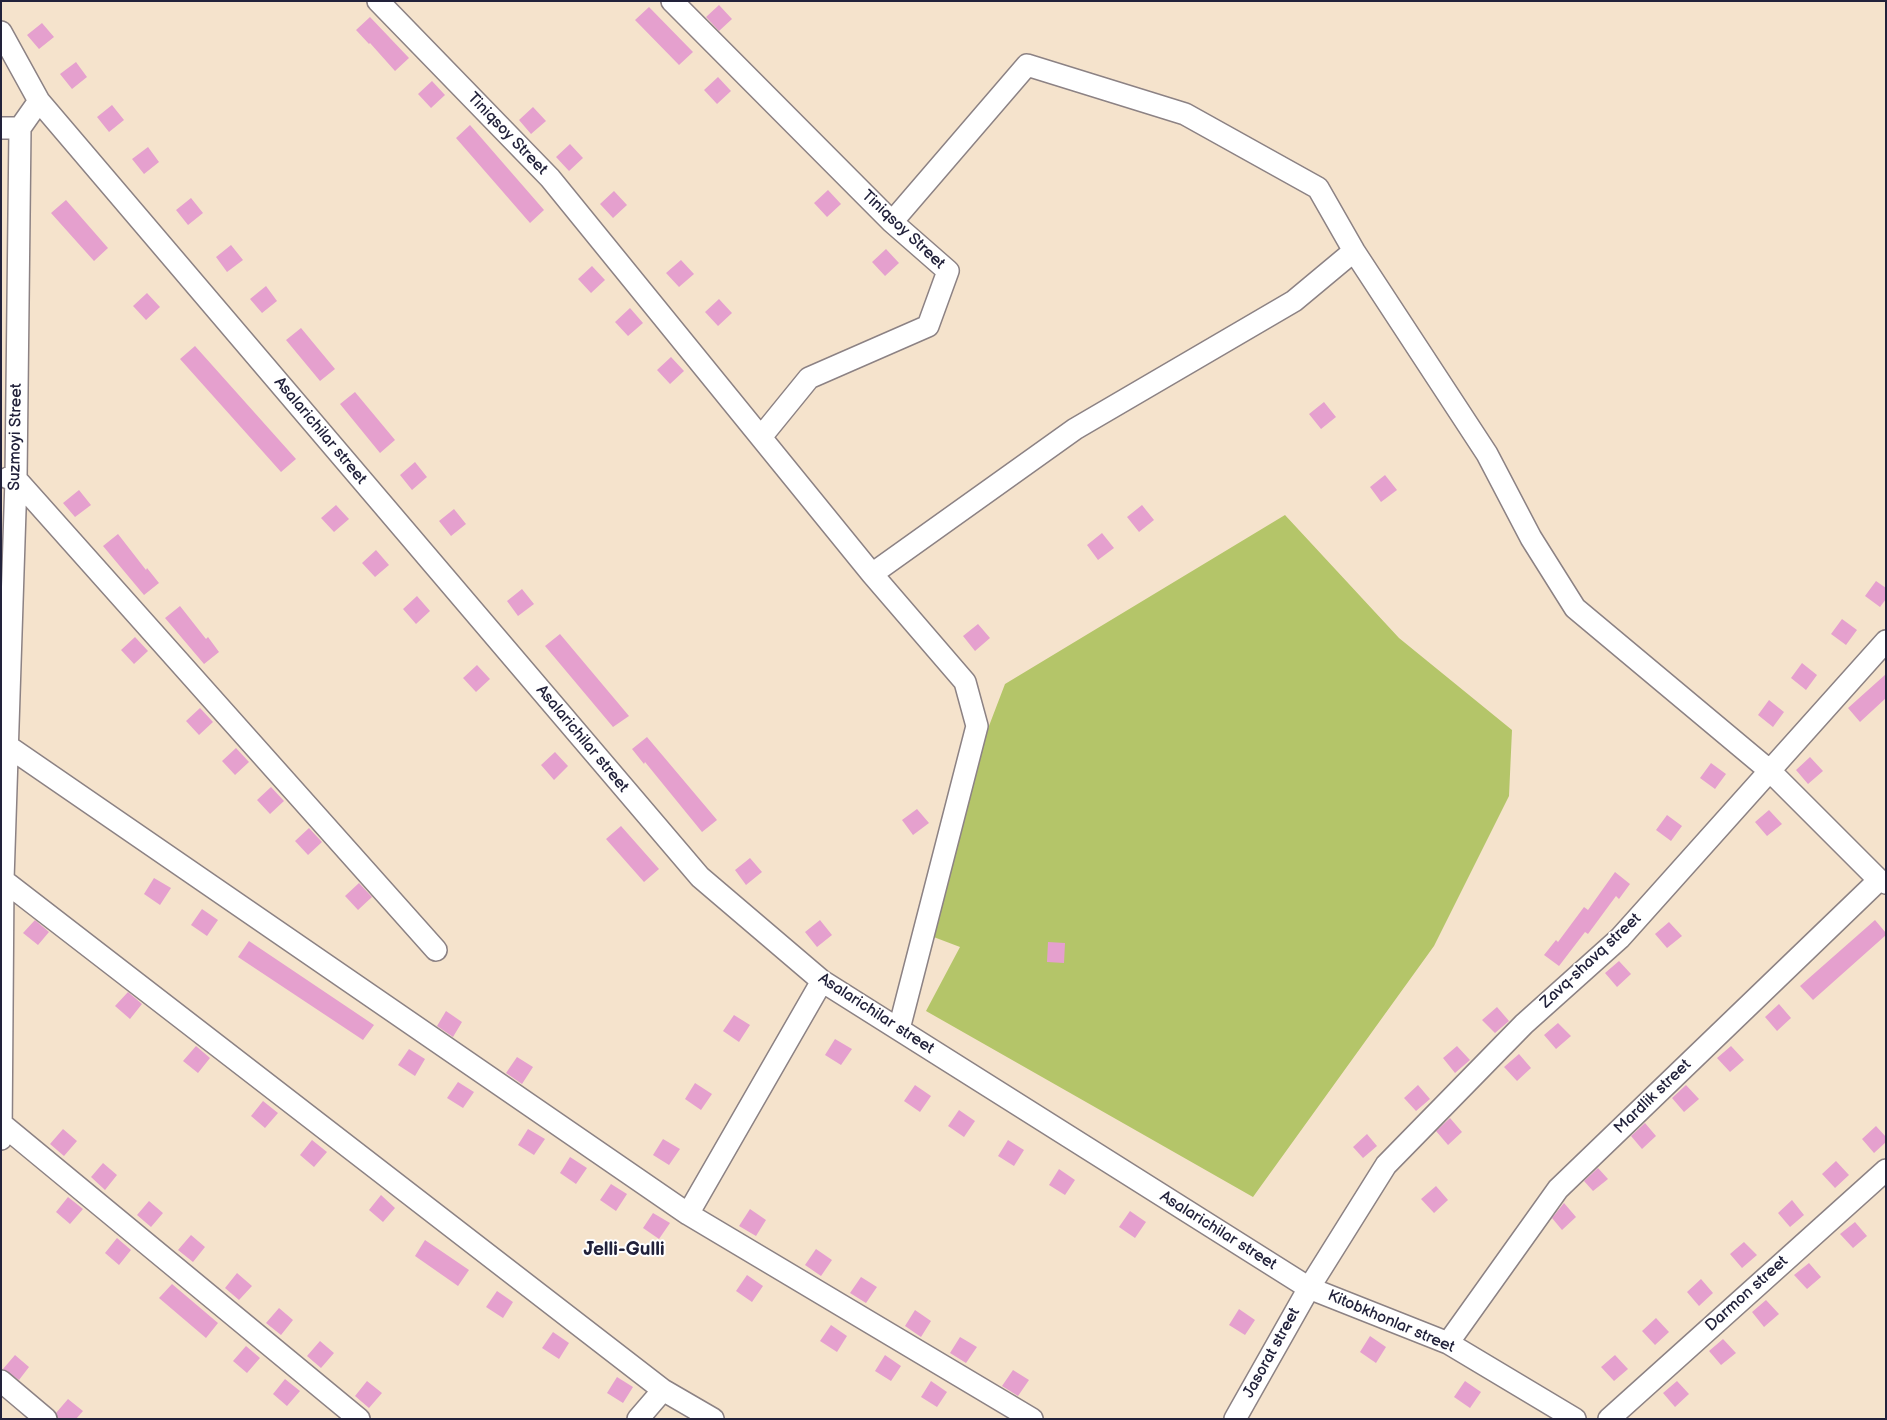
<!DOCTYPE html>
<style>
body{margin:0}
#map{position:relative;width:1887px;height:1420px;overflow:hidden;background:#f5e3cc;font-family:"Balsamiq Sans",sans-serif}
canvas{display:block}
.frame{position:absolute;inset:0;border:2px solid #22223b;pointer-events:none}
</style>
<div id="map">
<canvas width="1887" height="1420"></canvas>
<div class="frame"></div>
</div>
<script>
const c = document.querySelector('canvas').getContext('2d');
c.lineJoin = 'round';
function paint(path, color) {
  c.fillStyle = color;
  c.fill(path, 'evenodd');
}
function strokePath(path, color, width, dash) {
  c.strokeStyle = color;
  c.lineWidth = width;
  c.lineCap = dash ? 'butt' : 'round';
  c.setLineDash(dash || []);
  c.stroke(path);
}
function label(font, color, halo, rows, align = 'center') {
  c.font = font + ' "Balsamiq Sans",sans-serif';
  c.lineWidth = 4;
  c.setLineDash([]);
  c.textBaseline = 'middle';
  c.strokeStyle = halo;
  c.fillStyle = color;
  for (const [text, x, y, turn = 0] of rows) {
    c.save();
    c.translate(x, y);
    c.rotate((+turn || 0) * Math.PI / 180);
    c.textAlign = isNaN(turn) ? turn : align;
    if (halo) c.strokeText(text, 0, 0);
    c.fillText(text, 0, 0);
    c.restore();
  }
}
const green = new Path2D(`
 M1285 515 1399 638 1512 730 1509 796 1434 946 1253 1197 926 1011 960 947 931 936 963 794 1005 684Z`);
const building = new Path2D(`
 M719 5 732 19 719 31 706 17Z
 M649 7 693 52 679 65 635 20Z
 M370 17 409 58 395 71 370 43 369 44 356 30Z
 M42 23 54 37 39 49 27 35Z
 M76 62 87 77 72 89 60 74Z
 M718 77 731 91 717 104 704 90Z
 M432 81 445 95 431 108 418 94Z
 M112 105 124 120 109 132 97 117Z
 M533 107 546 121 531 134 519 120Z
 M470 125 544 210 530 223 456 138Z
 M570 144 583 158 569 171 556 157Z
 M148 147 159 162 144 174 132 159Z
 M828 190 841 204 827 217 814 203Z
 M614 191 627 205 613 218 600 204Z
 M191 198 203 213 188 225 176 210Z
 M66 200 108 248 94 261 51 213Z
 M231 245 243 260 227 272 216 257Z
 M886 249 899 263 885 276 872 262Z
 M681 260 694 274 679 287 666 273Z
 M592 266 605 280 591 293 578 279Z
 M266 286 277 301 262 313 250 299Z
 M147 293 160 307 146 320 133 306Z
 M719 299 732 313 718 326 705 312Z
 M630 308 643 323 628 336 615 322Z
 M301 328 335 369 320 381 286 340Z
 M195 346 296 459 281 472 180 359Z
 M671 357 684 371 670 384 657 370Z
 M355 392 395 440 380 453 340 404Z
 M1324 402 1336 417 1321 429 1309 414Z
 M415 462 427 477 412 490 400 475Z
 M1385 475 1397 490 1381 502 1370 487Z
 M79 490 91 505 75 517 63 503Z
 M336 505 349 519 334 532 321 518Z
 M1142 505 1154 520 1139 532 1127 517Z
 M454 509 466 524 451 536 439 521Z
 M1102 533 1114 548 1098 560 1087 545Z
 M118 534 146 570 147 568 159 583 144 595 103 546Z
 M376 550 389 565 375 577 362 563Z
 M1876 581 1886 588V599L1880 607 1865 596Z
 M522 589 534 604 518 616 507 601Z
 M417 596 430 611 416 624 403 609Z
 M180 606 206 639 208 637 219 652 204 664 165 618Z
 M1842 619 1857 630 1846 645 1831 634Z
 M978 624 990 638 975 651 963 636Z
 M560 634 629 716 613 727 545 646Z
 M135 637 148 651 134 664 121 650Z
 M1802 663 1817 675 1806 690 1791 678Z
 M477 665 490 679 476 692 463 678Z
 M1886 674V698L1860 722 1848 708Z
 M1769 700 1784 712 1773 727 1758 715Z
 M200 708 213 722 199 735 186 721Z
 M647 737 717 820 702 832 645 762 644 764 632 749Z
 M236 748 249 762 235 775 222 761Z
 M555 752 568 766 554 780 541 765Z
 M1810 757 1823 771 1808 784 1796 770Z
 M1711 763 1726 774 1715 789 1700 778Z
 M271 787 284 801 270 814 257 800Z
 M917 809 929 823 913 835 902 820Z
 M1769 810 1782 824 1767 836 1755 822Z
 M1667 815 1682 826 1671 841 1656 830Z
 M621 826 659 869 644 882 606 839Z
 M309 828 322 842 308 855 295 841Z
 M750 858 762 872 746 885 735 870Z
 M1615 872 1630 884 1619 899 1616 896 1588 934 1585 932 1559 966 1544 955 1556 940 1558 942 1584 907 1588 910Z
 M154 878 171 888 160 905 144 894Z
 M359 883 372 897 358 910 345 896Z
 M202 909 218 920 207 936 191 925Z
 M35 920 49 932 38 945 23 933Z
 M820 920 832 935 817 947 805 932Z
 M1875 920 1886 933V935L1813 1000 1800 986Z
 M1669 922 1682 936 1667 948 1655 934Z
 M249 941 374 1025 363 1040 238 957Z
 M1048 942 1065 943 1064 963 1047 962Z
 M1619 961 1631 974 1617 987 1605 973Z
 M128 992 142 1004 130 1019 115 1006Z
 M1779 1004 1791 1018 1777 1031 1765 1017Z
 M1497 1007 1509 1021 1495 1033 1482 1020Z
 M446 1011 462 1022 453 1037 437 1026Z
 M734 1015 750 1025 739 1042 723 1031Z
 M1558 1023 1571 1036 1556 1049 1544 1035Z
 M835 1039 852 1049 841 1065 825 1055Z
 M196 1046 210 1058 198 1073 183 1061Z
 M1457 1046 1470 1060 1455 1073 1443 1058Z
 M1731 1046 1744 1060 1730 1072 1717 1058Z
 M409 1049 425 1059 415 1076 398 1065Z
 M1519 1054 1531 1068 1517 1081 1504 1067Z
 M517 1057 533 1067 522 1084 506 1073Z
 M458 1082 474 1092 463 1108 447 1098Z
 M695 1083 712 1094 701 1110 685 1099Z
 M915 1085 931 1096 920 1112 904 1101Z
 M1418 1085 1430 1099 1416 1111 1404 1098Z
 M1686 1085 1699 1099 1684 1112 1672 1098Z
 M263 1101 278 1113 265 1128 251 1116Z
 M959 1110 975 1121 964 1137 948 1126Z
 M1450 1118 1462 1132 1448 1145 1436 1131Z
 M1645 1123 1656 1136 1642 1149 1631 1136Z
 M1876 1126 1886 1137V1142L1874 1153 1862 1139Z
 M63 1129 77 1141 64 1156 50 1144Z
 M528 1129 545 1139 534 1155 518 1145Z
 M1367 1134 1377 1146 1363 1158 1353 1147Z
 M663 1139 680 1149 669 1165 653 1155Z
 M312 1140 327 1152 314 1167 300 1155Z
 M1008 1140 1024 1150 1014 1166 998 1156Z
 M570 1157 587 1168 576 1184 560 1173Z
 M1836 1161 1849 1175 1835 1188 1822 1174Z
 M103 1163 117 1175 105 1190 91 1177Z
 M1598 1168 1608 1179 1593 1191 1584 1181Z
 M1059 1169 1075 1180 1065 1195 1049 1185Z
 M611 1184 627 1194 616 1211 600 1200Z
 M1436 1186 1448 1200 1434 1213 1421 1199Z
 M381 1195 395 1208 383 1222 369 1210Z
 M68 1197 83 1209 70 1224 56 1212Z
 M1792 1200 1804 1215 1790 1227 1778 1213Z
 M149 1201 163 1213 151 1227 137 1215Z
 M1564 1203 1576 1217 1562 1230 1552 1218Z
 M750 1209 766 1220 756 1236 739 1226Z
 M1130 1211 1146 1222 1135 1238 1119 1227Z
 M653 1213 670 1223 659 1239 643 1228Z
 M1855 1222 1867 1236 1853 1248 1840 1234Z
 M191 1235 205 1247 193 1262 178 1250Z
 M117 1238 131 1250 119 1265 105 1253Z
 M425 1240 469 1270 458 1286 415 1256Z
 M1744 1242 1757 1255 1742 1268 1730 1254Z
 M816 1249 832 1260 821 1276 805 1265Z
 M1809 1263 1821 1277 1807 1289 1794 1275Z
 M237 1273 252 1286 239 1300 225 1288Z
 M747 1275 763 1286 752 1302 736 1291Z
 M861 1277 877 1287 866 1303 850 1293Z
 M1701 1279 1713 1293 1699 1306 1687 1292Z
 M172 1284 218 1323 206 1338 159 1298Z
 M497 1291 513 1302 503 1318 486 1307Z
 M1766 1300 1779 1314 1764 1327 1752 1312Z
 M279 1308 293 1320 281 1335 266 1323Z
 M1239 1309 1255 1320 1245 1335 1229 1325Z
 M915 1310 931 1321 921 1337 905 1326Z
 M1656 1318 1669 1332 1655 1345 1642 1331Z
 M831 1325 847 1336 837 1352 820 1341Z
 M553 1332 569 1343 559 1359 542 1348Z
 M1370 1336 1386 1347 1376 1363 1360 1352Z
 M960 1337 977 1347 966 1363 950 1353Z
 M1723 1339 1736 1353 1721 1365 1709 1351Z
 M320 1341 334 1353 321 1368 307 1356Z
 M246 1346 260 1358 247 1373 233 1361Z
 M15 1355 29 1367 19 1380 3 1369Z
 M885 1355 901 1366 891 1381 875 1371Z
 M1615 1355 1628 1369 1614 1381 1601 1367Z
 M1013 1370 1029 1380 1018 1396 1002 1386Z
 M617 1377 633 1387 623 1403 607 1393Z
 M285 1379 300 1391 287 1406 273 1394Z
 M367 1381 382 1393 369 1408 355 1396Z
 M931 1381 947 1392 937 1407 921 1397Z
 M1465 1381 1481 1392 1470 1408 1454 1397Z
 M1677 1381 1689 1394 1675 1407 1663 1393Z
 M68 1399 83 1411 76 1419H58L56 1413Z`);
const minor = new Path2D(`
 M378 1 550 178 872 574 965 682 977 726 899 1029
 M672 1 892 222 948 271 928 326 809 378 761 437
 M1 32 39 101 700 877 822 981 1309 1288 1448 1343 1575 1419
 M1 128H20
 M892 222 1027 65 1185 114 1318 188 1354 251 1487 454 1531 538 1575 608 1770 771 1879 880
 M8 478 16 479 436 950
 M872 574 1075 429 1294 301 1354 251
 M9 747 688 1214 1032 1419
 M3 880 663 1390 713 1419
 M3 1125 359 1419
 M1 1139 3 880 16 479 20 128 39 101
 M688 1214 822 981
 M1448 1343 1558 1189 1879 880 1886 883
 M1 1381 46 1419
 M638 1419 663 1390
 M1235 1419 1309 1288 1386 1165 1524 1024 1620 938 1886 641
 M1609 1419 1886 1170`);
const streetNames = [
 ["Tiniqsoy Street",507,134,46],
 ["Tiniqsoy Street",903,230,43],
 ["Asalarichilar street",320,431,50],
 ["Suzmoyi Street",16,437,-89],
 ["Asalarichilar street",582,739,50],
 ["Zavq-shavq street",1591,961,-43],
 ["Asalarichilar street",876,1014,33],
 ["Mardlik street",1653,1097,-44],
 ["Asalarichilar street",1218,1231,32],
 ["Darmon street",1747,1294,-42],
 ["Kitobkhonlar street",1391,1322,23],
 ["Jasorat street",1272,1353,-61]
];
const quarterNames = [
 ["Jelli-Gulli",624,1250]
];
paint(green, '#b4c569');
paint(building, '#e5a0ce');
strokePath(minor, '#8c8284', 24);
strokePath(minor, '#fff', 21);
label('16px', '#22223b', '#fff', streetNames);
label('bold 19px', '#22223b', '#fff', quarterNames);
</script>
